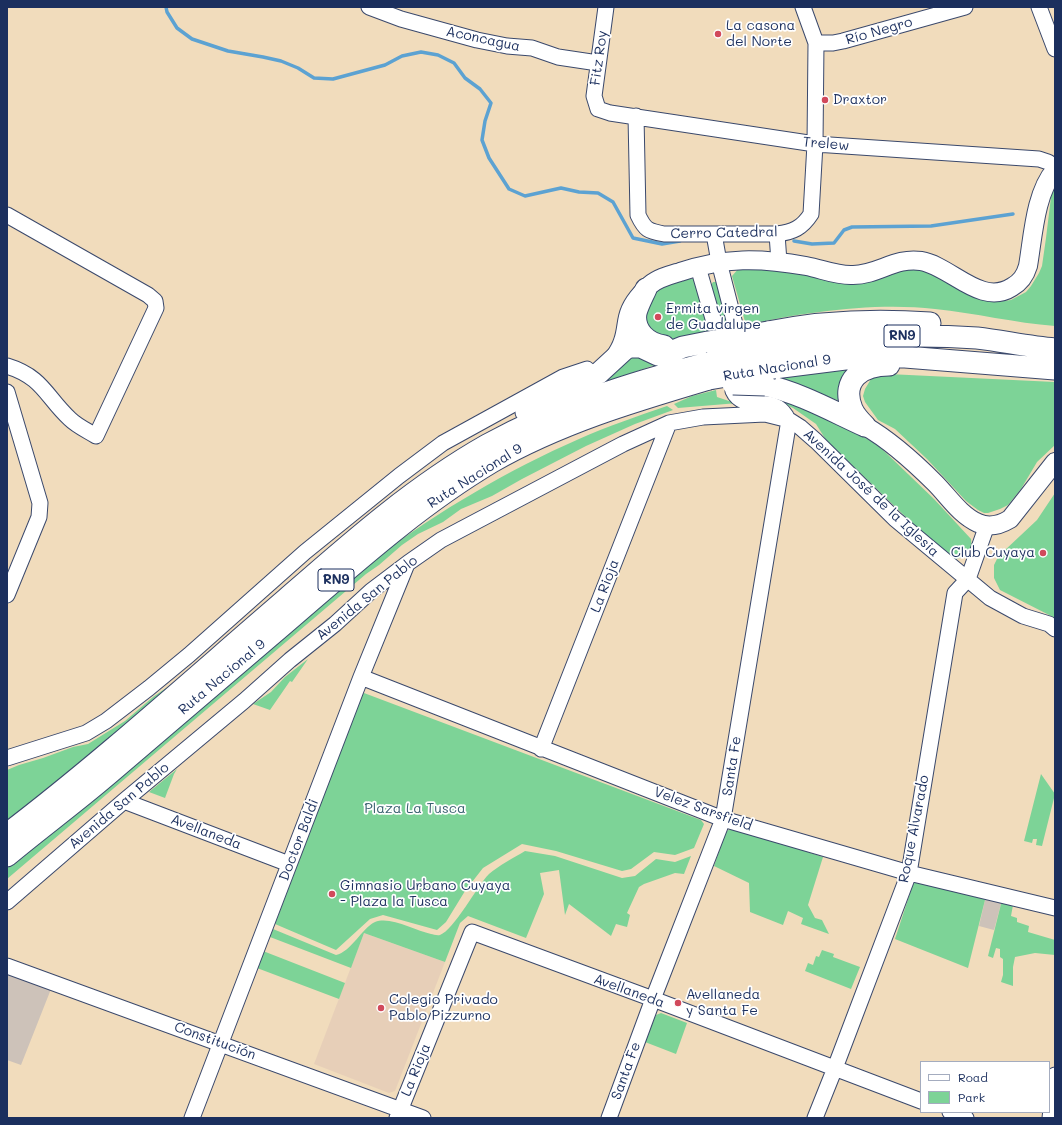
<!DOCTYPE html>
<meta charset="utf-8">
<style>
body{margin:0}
#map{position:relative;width:1062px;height:1125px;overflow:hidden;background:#f1dcbc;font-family:Mali,sans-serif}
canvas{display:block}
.frame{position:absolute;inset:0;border:8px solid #1b2f5e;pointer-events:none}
.legend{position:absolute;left:920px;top:1061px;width:130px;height:52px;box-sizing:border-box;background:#fff;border:1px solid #a4acbf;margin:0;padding:5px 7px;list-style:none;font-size:12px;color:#1b2f5e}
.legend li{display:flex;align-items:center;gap:8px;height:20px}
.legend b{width:20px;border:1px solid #a4acbf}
</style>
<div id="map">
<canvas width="1062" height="1125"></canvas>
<div class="frame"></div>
<ul class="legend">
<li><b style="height:5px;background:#fff"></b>Road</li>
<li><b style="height:11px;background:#7dd397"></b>Park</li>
</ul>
</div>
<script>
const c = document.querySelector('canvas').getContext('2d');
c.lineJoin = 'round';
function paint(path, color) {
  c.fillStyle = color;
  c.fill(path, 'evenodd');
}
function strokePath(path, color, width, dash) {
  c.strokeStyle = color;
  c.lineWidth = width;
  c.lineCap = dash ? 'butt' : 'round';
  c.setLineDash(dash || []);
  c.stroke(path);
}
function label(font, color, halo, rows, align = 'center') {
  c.font = font + ' Mali,sans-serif';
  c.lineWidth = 3.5;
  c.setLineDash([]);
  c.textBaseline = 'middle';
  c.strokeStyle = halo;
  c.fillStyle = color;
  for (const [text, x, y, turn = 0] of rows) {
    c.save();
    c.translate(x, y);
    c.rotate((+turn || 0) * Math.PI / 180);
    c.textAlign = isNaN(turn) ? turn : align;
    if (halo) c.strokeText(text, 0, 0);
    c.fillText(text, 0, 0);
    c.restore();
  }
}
const built = new Path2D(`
 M364 933 445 962 395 1091 389 1093 314 1064Z`);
const industrial = new Path2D(`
 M986 896 1002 900 994 930 979 926Z
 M7 972 51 989 21 1065 7 1060Z`);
const green = new Path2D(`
 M1055 185V326C1015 323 975 313 935 309 877 302 803 312 746 325L732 276 739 268 888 272 922 268 977 298 995 302 1011 300 1026 292 1031 286 1039 273 1042 266 1046 238 1051 197Z
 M686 278 694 279 712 333 666 342 658 341 641 319 645 301 664 285Z
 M713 282H716L718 285 730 327 722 330 710 287Z
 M630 355 672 359 629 374 586 391Z
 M847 367 841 385 840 401 767 377Z
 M888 374 1055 382V445L1037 462 1021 489 1008 505 1000 509 988 513H984L978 510 966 501 927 459 895 429 878 420 865 402 863 396 865 389 871 379 878 375Z
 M716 390 717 397 729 401H738V403L678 408 674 404 692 396Z
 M762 393 787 400 847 428 871 441 882 449 934 499 971 539 972 549 966 556 956 559 951 558 944 554 826 440 816 424 793 408Z
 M667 406 673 410 635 424 586 446 522 479 492 496 461 509 443 522 418 534 402 545 379 565 366 574 7 879V867L48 837 99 791 377 557C439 511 508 470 579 439 608 426 638 416 667 406Z
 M1055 493V618L1000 590 994 578V565L997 559 1004 551 1037 520Z
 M308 659 292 682 290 681 270 710 253 704 271 692 285 677Z
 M198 666 7 823V770L19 765 43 758 73 747 88 744 125 721 153 697Z
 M364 693 701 820 704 824 694 848 675 855 654 852 631 869 622 871 556 851 522 844 483 868 465 891 446 922 437 930 383 915 370 919 336 950 275 924 362 695Z
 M177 769 174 774 165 798 149 792Z
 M1041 774 1055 794 1042 846 1036 845 1037 839H1033L1032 843 1024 841Z
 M734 828 823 857 808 905 815 918 822 920 829 934 801 924 803 918 788 911 783 925 750 912 749 883 714 866 726 831Z
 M525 851 555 856 622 878 635 876 656 859 675 862 691 856 684 874 675 873 644 884 639 887 627 913 630 915 627 927 616 924 611 936 569 904 565 915 559 870 540 873 544 894 526 938 468 916 460 923 445 962 364 933 351 968 270 937 273 929 336 955C351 952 362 928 375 922 391 916 415 931 431 934 433 934 437 936 440 935 454 930 477 886 489 874 498 866 515 857 525 851Z
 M920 879 986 896 968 968 895 939 913 884Z
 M1002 900 1013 905 1011 916 1017 918V922L1029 926 1028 932 1055 940V955L1035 953 1015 957 1013 967V986L1001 982 1003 975V959L1000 957V949L996 948 993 958 988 956Z
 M822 950 834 954 833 957 860 967 851 989 805 971 808 963 813 965 816 956 819 957Z
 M263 951 345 983 339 999 257 968Z
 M661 1013 687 1023 676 1054 645 1042 656 1015Z`);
const stream = new Path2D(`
 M166 7 167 12 177 28 192 39 228 51 263 57 281 61 298 68 314 78 333 79 385 65 402 56 421 52 438 55 454 63 465 78 480 89 491 103 485 121 482 140 489 158 509 189 525 196 561 188 579 192 598 193 613 202 633 238 662 244 680 241
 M794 241 812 244 834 243 844 230 852 227 931 226 1013 214`);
const minor = new Path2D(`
 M369 7 401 19 477 40 507 46 532 48 558 57 598 63
 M606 7 594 96 598 109 610 113 815 144 1039 159 1048 162 1055 167
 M1039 7 1055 49
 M816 43H833L843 41 965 7
 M636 116 638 215C645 230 648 231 664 234H777C793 232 802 228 811 214L815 144 816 43 803 7
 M7 215 148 295 155 301 156 308 96 436C88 431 77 426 70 419 46 397 43 377 7 366
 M714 234 719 262 737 332
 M777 234 779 262
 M698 267 718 336
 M733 391C743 413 772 393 786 416
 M7 392 40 503 39 517 7 595
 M361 677 723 819 909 873 1055 908
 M541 749 669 423
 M7 758 86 733 106 721 149 688 189 655 305 552 399 476 443 443 563 377 587 369
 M124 801 289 864
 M7 902 124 801 244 701 290 660 335 624 371 591 408 563 441 540 585 464 623 444 669 423 703 417 765 414 789 420 800 427 816 441 895 519 990 598 1023 616 1049 624 1055 629
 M7 966 423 1118
 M950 1112 966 1118
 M192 1118 361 677 407 564
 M397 1118 472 932 653 999 921 1101
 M609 1118 653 999 723 819 789 420
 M815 1118 835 1068 909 873 955 593 968 579 987 525
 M1050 1118 1055 1075`);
const major = new Path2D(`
 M613 360C617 354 621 348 623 341 626 333 626 325 628 317 631 304 640 294 650 285 658 278 670 275 680 272 724 257 761 258 806 266 822 269 837 276 853 275 878 275 895 257 921 261 951 266 981 307 1012 287 1021 282 1025 276 1028 266 1033 237 1035 193 1055 170
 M865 426C891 441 914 462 935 483 948 496 960 515 978 523 989 528 1000 525 1010 519L1055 462`);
const highway = new Path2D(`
 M646 289C643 296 638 305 636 313 633 331 648 344 664 346
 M768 332C822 321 875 319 930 323
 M771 351C838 337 908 333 977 338 1003 341 1029 347 1055 349
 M774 368 861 357H905L1055 369
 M765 385C800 393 832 411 865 426
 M526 412 579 381 599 373 624 350 629 347H641L658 355 666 354 683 347 708 342
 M865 426C860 421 855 416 852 409 840 379 863 365 889 365
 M7 834C104 760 194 678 286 599 350 543 413 487 487 445 558 406 630 383 708 363
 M7 856C37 831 68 808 98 783 155 735 211 686 269 637 341 576 410 511 492 462 560 423 635 401 709 379`);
const highwayBridge = new Path2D(`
 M708 342 768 332
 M708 363 771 351
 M709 379 774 368
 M733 384 765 385`);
const markers = [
 [718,34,4,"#d1495b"],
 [825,100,4,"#d1495b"],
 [658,317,4,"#d1495b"],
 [1043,553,4,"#d1495b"],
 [332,894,4,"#d1495b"],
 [678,1003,4,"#d1495b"],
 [381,1008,4,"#d1495b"]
];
const shields = [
 [902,336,36],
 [336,580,36]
];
const shieldNames = [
 ["RN9",902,336],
 ["RN9",336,580]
];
const poiNames = [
 ["La casona",726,26],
 ["del Norte",726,42],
 ["Draxtor",833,100],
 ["Ermita virgen",666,309],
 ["de Guadalupe",666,325],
 ["Club Cuyaya",1035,553,"right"],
 ["Gimnasio Urbano Cuyaya",340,886],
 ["- Plaza la Tusca",340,902],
 ["Avellaneda",686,995],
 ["y Santa Fe",686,1011],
 ["Colegio Privado",389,1000],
 ["Pablo Pizzurno",389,1016]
];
const streetNames = [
 ["Río Negro",879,31,-16],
 ["Aconcagua",483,39,12],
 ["Fitz Roy",599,58,-82],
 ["Trelew",826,144,5],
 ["Cerro Catedral",724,233,-1],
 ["Ruta Nacional 9",777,368,-9],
 ["Ruta Nacional 9",475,476,-32],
 ["Avenida José de la Iglesia",871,493,43],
 ["La Rioja",605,586,-69],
 ["Avenida San Pablo",367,598,-39],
 ["Ruta Nacional 9",222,677,-40],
 ["Santa Fe",732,766,-81],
 ["Avenida San Pablo",119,806,-40],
 ["Velez Sarsfield",703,809,20],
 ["Roque Alvarado",914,829,-79],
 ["Avellaneda",206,832,21],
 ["Doctor Baldi",299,840,-69],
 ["Avellaneda",629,991,20],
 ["Constitución",215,1041,20],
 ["La Rioja",416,1070,-68],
 ["Santa Fe",626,1071,-70]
];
const parkNames = [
 ["Plaza La Tusca",415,809]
];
paint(built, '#e7cfb8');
paint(industrial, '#cdc2b9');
paint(green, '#7dd397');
strokePath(stream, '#5ca2d2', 3.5);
strokePath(minor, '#3b496c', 17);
strokePath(major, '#3b496c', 20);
strokePath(highway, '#3b496c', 23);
strokePath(minor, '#fff', 15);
strokePath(major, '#fff', 18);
strokePath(highway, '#fff', 21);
strokePath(highwayBridge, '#3b496c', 23, []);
strokePath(highwayBridge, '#fff', 21);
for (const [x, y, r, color] of markers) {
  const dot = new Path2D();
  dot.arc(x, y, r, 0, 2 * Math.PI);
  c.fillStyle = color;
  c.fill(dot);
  strokePath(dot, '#fff', 1.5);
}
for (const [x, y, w] of shields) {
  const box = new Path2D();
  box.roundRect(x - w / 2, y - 11, w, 22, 3);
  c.fillStyle = '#fff';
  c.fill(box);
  strokePath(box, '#1b2f5e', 1);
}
label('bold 13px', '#1b2f5e', null, shieldNames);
label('14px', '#1b2f5e', '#fff', poiNames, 'left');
label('14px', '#1b2f5e', '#fff', streetNames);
label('14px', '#38606f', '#fff', parkNames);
</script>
